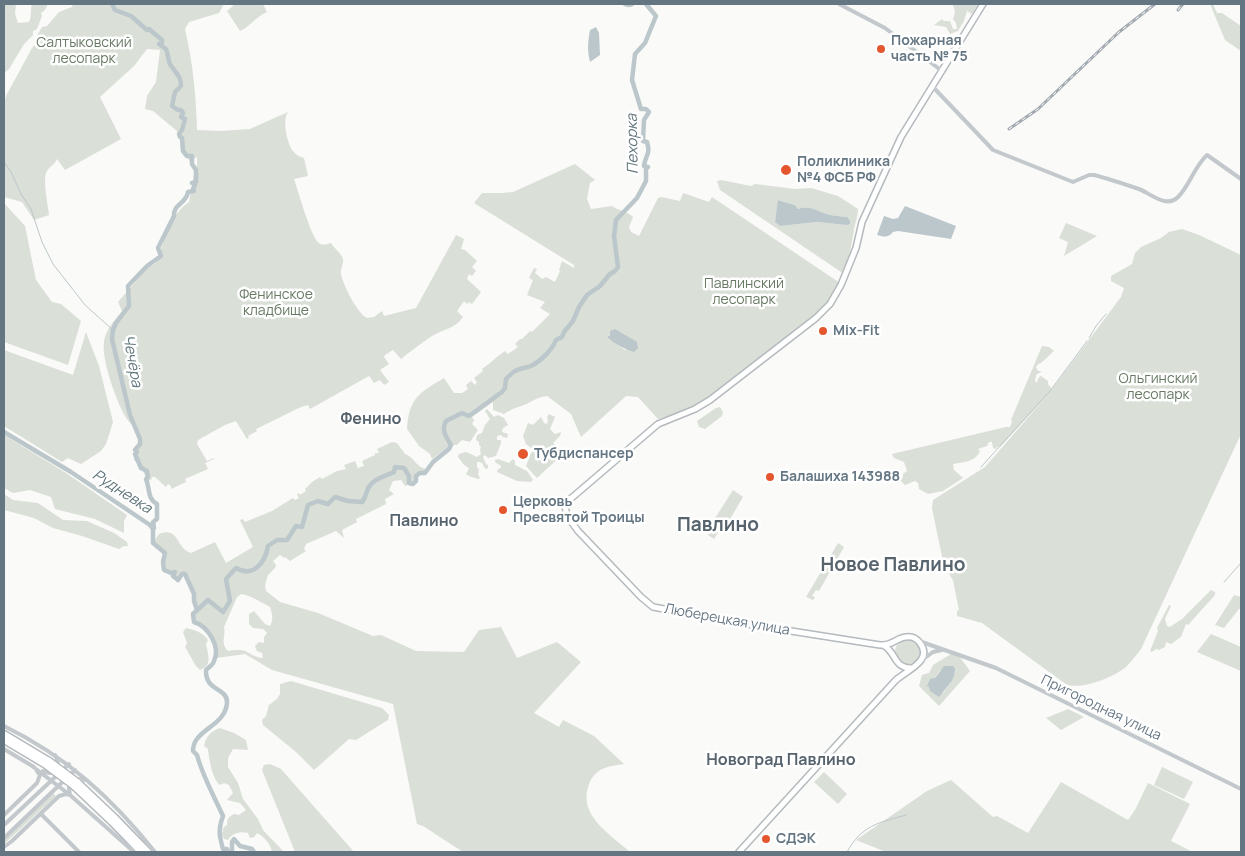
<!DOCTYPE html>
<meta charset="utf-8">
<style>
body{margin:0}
#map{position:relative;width:1245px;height:856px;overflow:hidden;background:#fafaf8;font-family:Manrope,sans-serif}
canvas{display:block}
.frame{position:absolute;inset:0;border:5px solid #657683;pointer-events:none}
</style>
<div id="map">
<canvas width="1245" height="856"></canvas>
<div class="frame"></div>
</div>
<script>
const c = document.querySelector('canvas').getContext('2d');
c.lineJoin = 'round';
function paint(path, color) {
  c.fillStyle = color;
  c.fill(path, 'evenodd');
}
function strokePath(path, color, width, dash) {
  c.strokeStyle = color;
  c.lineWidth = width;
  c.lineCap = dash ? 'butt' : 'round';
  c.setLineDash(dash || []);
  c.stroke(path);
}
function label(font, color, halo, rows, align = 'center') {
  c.font = font + ' Manrope,sans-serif';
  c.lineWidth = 5;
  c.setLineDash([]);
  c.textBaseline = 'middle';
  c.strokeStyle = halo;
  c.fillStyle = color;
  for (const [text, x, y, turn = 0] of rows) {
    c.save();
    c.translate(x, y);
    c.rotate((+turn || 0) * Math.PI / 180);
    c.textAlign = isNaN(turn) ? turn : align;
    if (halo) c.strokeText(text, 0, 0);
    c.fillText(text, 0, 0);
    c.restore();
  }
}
const green = new Path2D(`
 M4 4H16L15 14 18 23 29 22C32 16 30 10 32 4H48L45 10 41 13 42 16 37 29 33 31V35L24 44 9 69 4 73Z
 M73 4H224L219 13 189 22 185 29C193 63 196 95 197 130L221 131 250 129 288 112C282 119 287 144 293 151 296 155 300 157 304 158L308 176 294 179C298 190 311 238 319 243 323 246 327 244 331 243 334 248 341 253 343 259 344 264 340 269 341 274 343 285 357 313 367 318L374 317 382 311 384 316 416 308 456 235 464 239 461 249 465 250 477 261 472 267 476 271 472 276 469 274 467 279 481 292 472 304 469 302 467 304 464 301 457 311 463 317C455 329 443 329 432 336 421 343 411 351 401 359L393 350 385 355 384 357 389 364 380 370 389 382 384 385 380 380 374 383 369 376 310 409 308 405 301 407 256 429 257 431 248 436 249 438 247 439 236 421 225 425 198 440 197 444 207 461 214 458V459L205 463 208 469 185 479 186 482 171 489V486L168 484 166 487 155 477H152L151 480 147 481 142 468 134 460C134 449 142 447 138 434 137 429 128 422 125 416 116 400 101 359 104 341 106 329 115 320 122 311L118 302 149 266 155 264C165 243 169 215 189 202L194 174 193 167 197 166V157L189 161 177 131 153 111 145 109 147 96 156 82 160 50 147 49 134 66 100 97 121 139 65 170 57 159C55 164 50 166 47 171 42 178 48 205 49 215L34 220 22 202 4 197V104L6 96 32 48 36 43 38 34 42 27 47 26 59 12 72 7Z
 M235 4H263L267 12C255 17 251 26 240 31L227 11Z
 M952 4H978L972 14 967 11 964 21 958 31 950 34 946 27 934 25 942 19 944 21H950L953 29H957L956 23 953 19C956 13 955 9 952 4Z
 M1210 4H1213L1217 13H1222L1241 26V51L1225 40Z
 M575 164 595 180 590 183 587 199 591 209 612 206C619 211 627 211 633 217L629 227 631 232 639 236 658 198 661 197 680 201 683 193 709 202 712 197 840 283 833 296 816 318 774 346 701 404 682 412 658 419 638 397 626 396 581 437 571 414 547 396C534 398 534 401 524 405 516 408 511 409 504 414L493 410V402L472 417 474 420 472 424 478 430 470 442 462 440 457 445H451L432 459 430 454 419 446 407 429C409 398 419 393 444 378L454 393H462L468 389 466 385 471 381 475 385 477 382 474 378 483 371 482 369C491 363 496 357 505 351L508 354 518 347 515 344 520 339H522L530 331 532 332 550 314 540 308 545 302 527 295 533 280 529 278 534 268 537 269 535 273 542 279 546 277 555 282 560 271 559 270 562 261 574 268V265L474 203 482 193H502L513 192ZM620 332 638 345 625 350 607 337 611 333Z
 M721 180 751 186 755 184 795 189 811 188 838 196 858 209C858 217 855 222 854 230 851 246 850 258 844 274L720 190 717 181ZM779 200 795 205 798 209C808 204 820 212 830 215 835 216 841 216 847 217L846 225 817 222 780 226 775 222Z
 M4 203 25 226 36 280 52 302 61 304 81 321 68 365 4 342Z
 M1066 223 1097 236 1064 256 1068 242 1059 238Z
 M1182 229 1199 235 1241 255V434L1141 649C1136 655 1131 662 1126 667 1112 678 1084 689 1067 685L982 623 957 616V611L959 610 953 580 944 566 932 508 933 500 985 467 1051 391 1001 446 997 447 996 449 993 448 992 442H989L987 446 978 449 980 451C975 462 964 462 953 464L954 470 963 478 943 491 928 494 919 489 918 483 915 481 905 485 900 480 903 477V474L907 471 904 462 894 458 892 454 1006 427H1010L1012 422 1011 420 1042 346 1049 347 1054 351 1041 363 1038 364 1036 367 1038 371H1042L1036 375 1035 382H1037L1039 377 1041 376 1048 381V384L1052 389 1121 297 1124 288 1111 281V276L1132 264 1135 253 1141 247 1161 238 1169 232Z
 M86 332 99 366 113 422 106 444 101 451 81 464 68 458 62 462 4 426V350L73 375Z
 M720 407 723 412 722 416 705 429 699 427 697 421 716 408Z
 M487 409 494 417 498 415 504 418 508 425 503 428 502 432 508 434 507 438 503 437 501 435 497 436V440H501V443L496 456 488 458 485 455 483 457 486 464 488 465V468L486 469 483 466V464L480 462H477V468L479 469 478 474 480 478 478 479 469 476 466 474 469 468 464 465 458 457 459 454 466 452 477 457 481 454 480 450 481 447 479 445V442L476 440 477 435 482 433 485 425 490 419 485 411Z
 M549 414 555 417 550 429 555 434 561 432 560 436 553 443 564 453 537 478 526 466 531 453 534 450 526 444 523 436 528 423 533 425 541 417 544 423 547 424 548 420 547 417Z
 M4 435 66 473 127 515 124 521V533L95 519 55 509 51 497 30 490 13 493 4 488Z
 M392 442 397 443 405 454C414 457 416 467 426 469L424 472 417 473 413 483 405 486 401 480 393 481 389 490 394 494 385 499 386 504 356 519 357 522 342 530 344 538 336 531 306 544 304 549 306 551 290 561 285 557 284 558 280 555 273 561 276 565 275 568 268 575 265 585 266 591 280 602 318 613 373 636 381 635 416 651 464 652 479 630 501 627 517 658 557 642 581 662 534 713 559 727 563 720 594 736 624 764C609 766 595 768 589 784 577 815 610 834 630 852H463L423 826 417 824 393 704 272 670 245 654 216 658V646L203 626 194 622 193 614 197 610 194 601V594L185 574H182L178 580 173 576 175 572 171 573 164 570 163 562 165 553 153 543 159 534C180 526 175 548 191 553L215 542 226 563 253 547 240 520 243 519 245 522 272 511 293 498 295 500 299 498 297 494 299 493 300 495 306 491 305 489 312 482 320 477 322 479 337 471 346 469 344 465 355 461 358 468 364 466 362 461 375 455V453H379L377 449ZM241 594C247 594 263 603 270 607 272 614 274 619 270 626L265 624 254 611 249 614V624L253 628 263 629 267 633 264 637V643L259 642 255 646 257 651 262 653 263 658C246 656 251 647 228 651 220 643 226 636 224 627L237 597Z
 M498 459 509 463 513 459 515 461V465L527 471 533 480 531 482 517 481 497 472 498 469 501 468V466L495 462V460Z
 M733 490 743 497 726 526 723 525 714 539 708 535 713 528 710 526Z
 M4 494 13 500 38 503 63 520 87 521 114 533 127 542 128 546H124L119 549 82 536 53 528 34 518 4 510Z
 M838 543 844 547 819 591 816 590 812 596 815 597 813 600 806 597Z
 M1211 590 1215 592V595L1188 625 1186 624 1181 637 1171 644 1166 642 1165 647 1159 650 1156 649 1152 652 1150 651 1158 631 1157 628 1169 605 1171 606 1165 619 1167 626 1170 627 1182 619Z
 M1234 595 1241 597V609H1239L1224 628 1215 625Z
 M186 628C194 630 203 632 208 640L206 644C208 655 213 665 200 670L196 666 185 647 187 643 183 632Z
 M1211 634 1241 647V671L1197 652Z
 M895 652a13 13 0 1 1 26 0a13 13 0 1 1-26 0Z
 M951 654 959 656 970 671 939 706 919 686 922 675 929 673 933 665ZM940 670 951 682 943 693 928 684 935 678Z
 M291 681 382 708 389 715 388 720 356 740 349 739 314 770 296 752 263 725 262 720 266 716 269 705 277 699 280 694V684Z
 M1068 709 1084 717 1061 730 1046 718Z
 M220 728 234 733 246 740 248 750 233 749 228 758V767L238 783 243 799 258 819 263 830 284 852H272C271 845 264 836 257 833L254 837 250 838 248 833C241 831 232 833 228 840L224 839 222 835 223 828 227 825C227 819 228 817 234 814L239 815 246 810 240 803 227 800 233 793 229 785 224 783 220 785C212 779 209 758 208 749L204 746C206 736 211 731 220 728Z
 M270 764 281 769 354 852H295L262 770 264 765Z
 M1162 767 1193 782 1184 799 1154 785Z
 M824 772 847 794 838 804 814 782Z
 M951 780 993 817 997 816 1028 833 1061 782 1128 820 1135 810 1148 783 1190 804 1171 841 1193 852H886L856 840 927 791Z
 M53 793 56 796 4 844V840Z`);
const water = new Path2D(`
 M596 27 599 33 600 55 590 62C587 50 588 41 590 30Z
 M778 200 795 205 798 209C808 204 820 212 830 215 835 216 841 216 847 217L850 221V224L846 225 817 222 780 226 775 222Z
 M905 206 956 226 951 239 898 231 893 232C888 238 884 237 877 235L884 216 893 219 898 218Z
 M615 329 637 342 638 348 634 352C624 349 615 344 607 337L610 335V331Z
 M944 666H953L955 669 954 676 951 682 939 697 930 691 929 687 927 686 930 679 935 678Z`);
const stream = new Path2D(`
 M4 162 11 172 21 194 31 209 42 242 53 264 85 305 113 330
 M1089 338 1096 326 1106 314
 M981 467 1050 391 1087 341
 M1224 582 1241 563
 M847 852C862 825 878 823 906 815`);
const river = new Path2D(`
 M112 4 115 10 131 16 147 30 149 29 162 40V43L159 44 166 49C168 53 168 60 170 64 175 73 181 75 181 86L175 92 172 106 178 110H181L183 113 181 117 185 119 182 130 179 134 180 137 182 138 183 151 187 156H192V164L196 170V182L192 183 195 185 193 189 194 191 188 192C187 203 173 204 174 216L158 248 161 256 147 266 128 286 129 306 116 323 113 330 112 339 130 415 140 439V444L135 450 137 452 135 454 141 468 147 471 148 477 146 479C150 488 147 499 157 504V519L153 522 154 528 153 529
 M625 4 629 5 632 4
 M4 432 71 472 150 525 153 529V543L165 553 163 562 164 570 171 573 175 572 173 576 178 580 182 574H185L194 594V601L197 610
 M228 852 227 849H223C219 835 218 830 223 816 214 796 203 777 197 755L193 751C193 729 225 727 227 703 228 687 205 692 206 670 209 667 213 665 214 661 221 647 208 626 194 622L193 614 208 600 223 612 230 601 226 579 236 568C253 578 265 563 268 546L277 540H287L296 526 302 527 308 505 318 501 328 504 335 497 348 501 362 502C366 497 365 496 367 491 371 479 384 477 394 472L395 467 404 468 409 476V483L413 484 416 481V476L420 473H425L433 462 449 449 451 445C446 436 441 431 446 421L462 413 469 416 502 392 505 388 506 379C509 376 512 373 515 371 520 368 526 368 531 366 541 361 552 350 556 340L562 337 564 332 573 321 579 307 587 295 600 286 610 274 615 271 618 267 614 236 616 220 637 198 646 181V169L648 167 644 166C645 155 651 155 647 142L643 141 644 120 649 112 646 109H641L632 80 635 54 645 43 656 16 646 4
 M232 852V842L234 839 240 846 252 849 254 852`);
const minor = new Path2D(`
 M839 4 885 28 942 71
 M933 87 993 150 1073 182 1089 175H1094C1109 179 1124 184 1139 189 1150 193 1166 209 1178 197 1190 185 1194 167 1207 155L1241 179
 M919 641 996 668 1241 789
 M922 660 933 652 942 650
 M4 726C67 757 111 797 155 852
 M4 749 34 767
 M32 766 70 795 134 852
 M43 771C55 777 61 766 55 755
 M41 814 79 852
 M4 815 37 783 40 775 37 771
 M4 825 69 764
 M4 838 75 770
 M4 847 12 841 59 796 66 794 70 795 69 788C72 781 78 777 85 780`);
const major = new Path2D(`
 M883 645C896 651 893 668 911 668
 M739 852 895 681C905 671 934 661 920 643 917 639 912 636 906 637 896 638 892 646 880 645L753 625 653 607 641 597 578 531 567 516 565 506 568 501 658 424 695 409 710 400 816 318 830 304 841 285 856 248 862 222 901 137 983 4`);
const highway = new Path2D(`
 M4 734 49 761
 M4 740 46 765
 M77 782 115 818 148 852
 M74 786 112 822 141 852`);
const rail = new Path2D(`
 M1178 10 1183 4
 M1009 129 1038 109 1119 32 1155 4`);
const highwayBridge = new Path2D(`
 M49 761 77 782
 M46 765 74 786`);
const markers = [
 [881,49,5,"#e4572e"],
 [786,170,6,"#e4572e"],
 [823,331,5,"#e4572e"],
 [523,454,6,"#e4572e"],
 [770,477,5,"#e4572e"],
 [503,510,5,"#e4572e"],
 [766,839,5,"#e4572e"]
];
const poiNames = [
 ["Пожарная",891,41],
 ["часть № 75",891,57],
 ["Поликлиника",797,162],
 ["№4 ФСБ РФ",797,178],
 ["Mix-Fit",833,331],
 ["Тубдиспансер",534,454],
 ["Балашиха 143988",780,477],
 ["Церковь",513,502],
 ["Пресвятой Троицы",513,518],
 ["СДЭК",776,839]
];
const parkNames = [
 ["Салтыковский",84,43],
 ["лесопарк",84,59],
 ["Павлинский",744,284],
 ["лесопарк",744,300],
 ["Фенинское",276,295],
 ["кладбище",276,311],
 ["Ольгинский",1158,379],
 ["лесопарк",1158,395]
];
const streetNames = [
 ["Люберецкая улица",727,620,10],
 ["Пригородная улица",1101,708,26]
];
const waterNames = [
 ["Пехорка",633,144,-91],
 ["Чечёра",132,361,80],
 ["Рудневка",122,492,33]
];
const quarterNames = [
 ["Фенино",371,420],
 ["Павлино",424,522],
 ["Новоград Павлино",781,761]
];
const districtNames = [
 ["Павлино",718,526],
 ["Новое Павлино",893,566]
];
paint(green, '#dadfd7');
paint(water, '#bbc7cb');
strokePath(stream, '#bbc7cb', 1);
strokePath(river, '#bbc7cb', 4.5);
strokePath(major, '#b5babe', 8);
strokePath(highway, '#b4b9bd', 9);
strokePath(minor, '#c3c8cc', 4);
strokePath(major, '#fff', 5);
strokePath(highway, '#fff', 6);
strokePath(rail, '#a2aab0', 3);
strokePath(rail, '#fff', 1, [4]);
strokePath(highwayBridge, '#b4b9bd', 9, []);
strokePath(highwayBridge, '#fff', 6);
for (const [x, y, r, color] of markers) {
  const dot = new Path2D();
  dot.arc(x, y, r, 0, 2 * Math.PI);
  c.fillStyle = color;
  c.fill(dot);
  strokePath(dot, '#fff', 2);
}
label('bold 14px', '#657683', '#fff', poiNames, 'left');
label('14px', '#687a64', '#fff', parkNames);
label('14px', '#657683', '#fff', streetNames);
label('italic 15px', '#60757c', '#fff', waterNames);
label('bold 16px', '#57646e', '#fff', quarterNames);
label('bold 19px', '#57646e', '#fff', districtNames);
</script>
